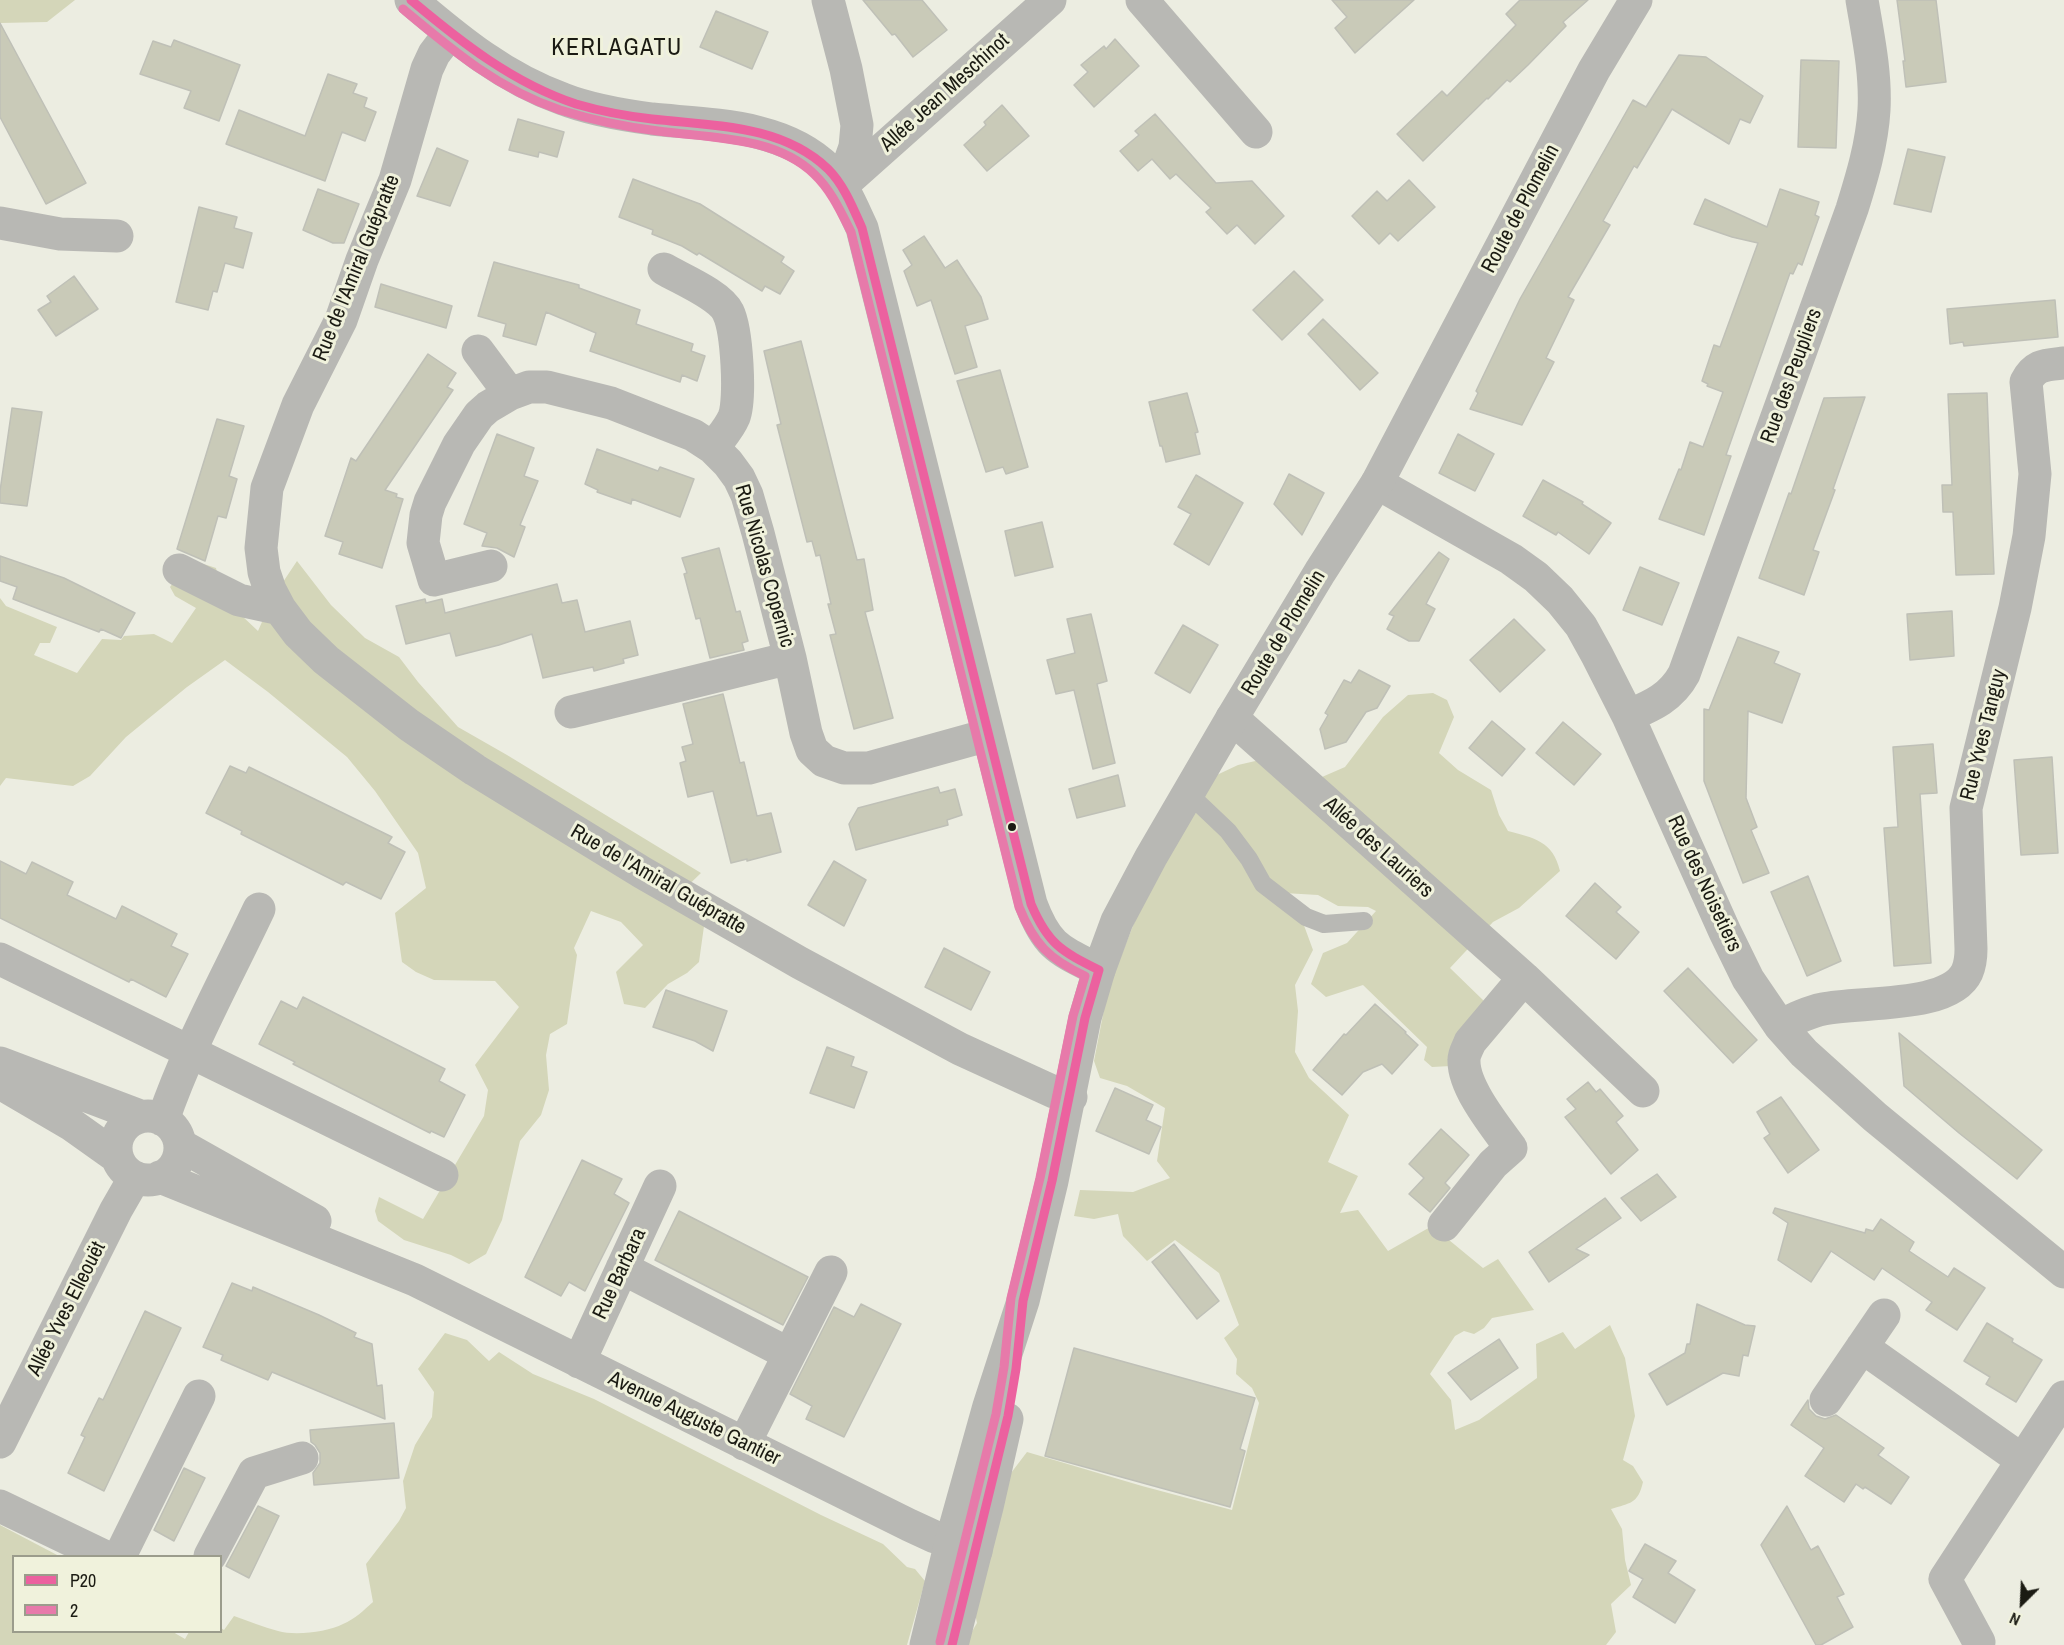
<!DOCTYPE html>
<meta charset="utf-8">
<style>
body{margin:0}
#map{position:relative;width:2064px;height:1645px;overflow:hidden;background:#ecede1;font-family:"Archivo Narrow",sans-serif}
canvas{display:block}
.legend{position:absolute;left:12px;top:1555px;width:210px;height:78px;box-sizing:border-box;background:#f0f2dc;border:2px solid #9b9c8c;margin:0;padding:8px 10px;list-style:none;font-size:18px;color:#1b1b13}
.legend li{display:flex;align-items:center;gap:12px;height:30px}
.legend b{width:30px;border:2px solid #9b9c8c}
.north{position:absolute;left:1992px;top:1573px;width:60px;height:60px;-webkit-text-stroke:4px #f0f2dc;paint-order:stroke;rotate:204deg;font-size:16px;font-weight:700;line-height:24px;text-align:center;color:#1b1b13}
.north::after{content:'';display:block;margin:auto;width:21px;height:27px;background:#1b1b13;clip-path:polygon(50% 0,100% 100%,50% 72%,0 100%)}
</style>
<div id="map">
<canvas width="2064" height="1645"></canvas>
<ul class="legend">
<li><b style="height:8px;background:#ec619f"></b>P20</li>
<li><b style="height:8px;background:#e77aaa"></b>2</li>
</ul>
<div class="north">N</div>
</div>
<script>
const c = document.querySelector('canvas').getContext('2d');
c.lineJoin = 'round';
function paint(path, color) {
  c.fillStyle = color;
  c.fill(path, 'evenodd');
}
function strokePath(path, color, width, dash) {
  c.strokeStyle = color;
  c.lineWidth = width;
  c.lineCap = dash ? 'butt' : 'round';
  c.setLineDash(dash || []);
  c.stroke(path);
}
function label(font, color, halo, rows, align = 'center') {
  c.font = font + ' "Archivo Narrow",sans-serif';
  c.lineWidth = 6;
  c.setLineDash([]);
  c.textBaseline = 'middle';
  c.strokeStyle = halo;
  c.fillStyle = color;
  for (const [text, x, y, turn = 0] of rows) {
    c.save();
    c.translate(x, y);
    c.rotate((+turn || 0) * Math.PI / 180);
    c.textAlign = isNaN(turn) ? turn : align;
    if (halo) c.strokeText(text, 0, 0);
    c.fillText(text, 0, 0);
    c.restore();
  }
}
const green = new Path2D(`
 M0 0H75L47 22 0 23Z
 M185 558 216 568 223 598 258 631 273 597 297 561 331 605 365 638 399 657 418 682 458 727 507 755 701 873 673 900 705 919 699 962 687 973 668 984 645 1008 624 1004 616 972 643 945 621 922 591 911 574 948 577 955 567 1024 550 1034 546 1055 549 1090 541 1115 520 1141 502 1220 486 1254 469 1264 451 1255 404 1240 378 1221 375 1211 379 1197 423 1219 484 1116 488 1090 475 1065 519 1007 495 981 434 980 416 972 402 962 395 913 426 888 418 853 375 791 347 757 268 692 225 660 187 687 126 737 90 776 73 786 6 778 0 786V598L6 606 57 627 50 643H40L34 655 77 673 102 639 121 640 124 636 154 634 172 643 196 608 175 596 170 587 176 579Z
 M1433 693 1447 700 1454 717 1439 753 1458 770 1491 790 1499 815 1508 831C1534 838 1553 841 1560 871L1519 908 1493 922 1450 968 1485 1002 1451 1066 1432 1067 1424 1060 1427 1047 1363 985 1326 997 1311 984 1323 953 1347 943 1376 911 1368 907 1338 906 1318 895 1284 893 1302 920 1313 950 1295 985 1298 1011 1295 1052 1309 1078 1349 1115 1328 1162 1358 1176 1340 1213 1358 1210 1388 1251 1432 1226 1483 1268 1498 1259 1534 1310 1492 1318 1484 1328 1474 1334 1464 1331 1455 1336 1430 1374 1451 1400 1455 1430 1479 1420 1537 1378 1536 1344 1563 1332 1575 1349 1610 1325 1625 1358 1635 1416 1623 1460 1633 1466 1643 1482C1638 1504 1630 1503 1611 1509L1622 1529 1625 1560 1631 1585 1611 1604 1616 1632 1606 1645H964L977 1623 973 1604 1011 1473 1027 1452 1142 1486 1232 1510 1259 1403 1252 1388 1236 1374 1237 1359 1224 1338 1239 1325 1219 1273 1175 1240 1147 1261 1123 1236 1118 1214 1094 1219 1074 1216 1080 1190 1133 1192 1170 1178 1157 1161 1165 1108 1127 1086 1100 1078 1094 1061 1108 989 1140 908 1204 781 1238 765 1264 759 1322 777 1345 767 1383 717 1408 695Z
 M445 1333 467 1340 489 1361 499 1352 533 1374 594 1399 821 1515 883 1544 907 1567 915 1569 925 1581 907 1645H0V1525L59 1556H14V1632H173L185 1639 189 1632H220L221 1628 224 1630 234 1616C249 1621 263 1627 278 1631 295 1636 328 1632 343 1624 355 1619 364 1610 373 1602L366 1564 399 1521 406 1508 403 1481 415 1445 432 1417 434 1392 418 1369Z`);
const building = new Path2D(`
 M863 0H922L947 30 913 57 895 34 892 35Z
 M1332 0H1414L1355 53 1335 28 1347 17Z
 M1520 0H1588L1563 22 1566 26 1528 65 1510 82 1507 80 1488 99 1487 98 1423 161 1397 134 1442 91 1447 96 1516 25 1506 14Z
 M1897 0H1936L1946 82 1906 87 1903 61H1905Z
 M716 11 768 32 752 69 700 47Z
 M0 23 86 183 46 204 0 117Z
 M1115 39 1139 66 1094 107 1074 85 1088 72 1081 65 1104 46 1106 49Z
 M174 40 240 65 219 121 184 108 191 91 140 74 153 41 171 47Z
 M1679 55 1706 57 1763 96 1750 123 1740 119 1729 144 1672 109 1637 168 1634 166 1603 221 1610 225 1568 297 1574 300 1546 358 1554 362 1522 425 1470 409 1478 393 1476 391 1520 299 1633 100 1646 107Z
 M1801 60 1839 61 1836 148 1798 147Z
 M328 74 357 84 353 93 367 98 364 107 376 112 365 141 342 132 325 181 226 144 239 110 305 136Z
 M1002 105 1029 136 987 171 964 145 986 125 984 122Z
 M1155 114 1216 183 1252 181 1284 216 1255 244 1237 225 1227 234 1206 212 1211 208 1176 174 1170 179 1152 159 1138 171 1120 151 1139 135 1135 131Z
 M518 119 564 132 557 157 539 152 538 157 509 150Z
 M437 148 468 161 450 206 417 196Z
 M1908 149 1945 157 1931 212 1894 204Z
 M633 179 700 204 784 257 781 262 794 271 780 294 765 286 762 291 699 253 697 255 682 246 652 234 653 230 619 217Z
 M1409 180 1435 207 1398 241 1390 233 1379 244 1352 216 1377 191 1387 201Z
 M318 189 359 204 344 243H333L303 230Z
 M1780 189 1819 202 1815 215 1819 217 1802 265 1798 263 1793 274 1790 273 1726 455 1731 456 1704 535 1659 519 1679 469 1681 470 1690 442 1703 447 1723 392 1707 386 1708 384 1702 381 1714 345 1720 347 1758 243 1732 237 1694 224 1705 199 1767 227Z
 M199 207 237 217 234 228 252 233 243 268 225 263 217 292 213 291 208 310 176 302Z
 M924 236 945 268 957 260 981 297 988 319 965 326 977 367 955 374 931 300 917 306 904 271 912 265 903 250Z
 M494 262 579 285V288L640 310 636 324 693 344 691 351 705 356 697 381 682 375 680 382 590 351 596 333 546 312 536 345 503 336 506 324 478 316Z
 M1294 271 1323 300 1282 340 1253 310Z
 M74 276 98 309 56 336 38 310 51 302 47 296Z
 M381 284 452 306 446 328 375 307Z
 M2055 300 2058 337 1964 346 1963 342 1950 344 1947 309Z
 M1323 319 1378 373 1360 390 1308 334Z
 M801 341 857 560 864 559 873 610 865 612 893 718 854 729 830 635 836 634 828 604H831L820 555 816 556 812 541 807 542 777 425 781 424 764 351Z
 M428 354 456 373 447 387 453 390 385 490 397 494 396 497 403 499 382 568 339 554 343 542 325 536 351 458 356 461Z
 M1000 370 1028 467 1006 474 1003 467 986 472 957 381Z
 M1187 393 1198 432 1195 433 1200 454 1166 462 1162 446H1160L1149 402Z
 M1987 393 1994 574 1956 575 1953 512H1943L1942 485H1952L1948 394Z
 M1865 397 1833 489 1835 490 1813 550 1819 552 1804 595 1759 578 1789 493 1791 494 1824 398Z
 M12 408 42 412 27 506 0 503V491Z
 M217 419 244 426 229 476 237 479 226 518 218 516 205 561 177 549Z
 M497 434 534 448 524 476 538 481 520 525 525 527 514 557 497 548 482 546 487 533 464 524Z
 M1458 434 1494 454 1475 491 1439 473Z
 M597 449 658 471 660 467 694 479 680 517 632 499 631 504 597 492 598 490 585 484Z
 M1289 474 1324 493 1302 535 1274 504Z
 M1196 475 1243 503 1209 565 1174 544 1191 514 1178 507Z
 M1543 480 1583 502 1582 504 1611 523 1589 554 1558 532 1556 535 1523 516Z
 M1042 522 1053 567 1015 576 1005 531Z
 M719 548 736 612 740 611 748 641 742 643 744 650 710 658 700 618 696 619 684 574 687 573 682 558Z
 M1439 552 1449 559 1426 604 1435 609 1419 641H1409L1387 629 1394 616 1389 614Z
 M0 556 64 578 135 613 121 638 101 629 99 632 13 599 17 587 0 581Z
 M1640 567 1679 583 1662 625 1623 610Z
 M557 584 562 603 577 600 585 632 630 621 638 655 623 659 624 663 594 671 593 667 543 678 532 634 499 645 456 656 450 633 406 644 396 606 425 599 426 603 442 599 445 613Z
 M1952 611 1954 656 1910 660 1907 614Z
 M1091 614 1107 681 1097 684 1115 763 1093 769 1074 690 1056 694 1047 660 1075 653 1067 619Z
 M1514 619 1545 650 1500 692 1470 660Z
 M1183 625 1218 645 1190 693 1155 673Z
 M1738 637 1779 652 1774 663 1800 674 1782 723 1748 711 1746 798 1757 827 1751 830 1769 873 1743 883 1704 781V709L1709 710Z
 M1359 670 1390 686 1377 708 1366 712 1346 742 1325 749 1320 729 1328 715 1325 713 1344 680 1351 683Z
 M723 694 740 763 744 762 757 816 771 813 781 852 747 861V859L731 863 713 791 688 797 680 763 686 761 682 747 693 744 683 704Z
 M1492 721 1525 749 1502 776 1469 748Z
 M1563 722 1601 754 1574 785 1536 753Z
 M1933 744 1937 793 1920 794 1931 963 1894 966 1884 828 1898 827 1893 747Z
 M2052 757 2058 853 2021 855 2014 760Z
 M230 766 246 773 249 767 392 837 388 843 405 852 381 899 346 882 343 885 241 834 242 831 206 813Z
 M1118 775 1125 806 1077 818 1069 789Z
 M938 787 940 793 955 789 962 815 947 820 948 825 856 850 849 824 858 808Z
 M0 861 26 874 32 862 73 882 67 895 116 919 122 906 177 934 171 946 188 954 166 997 131 979 129 982 0 918Z
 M834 861 866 880 844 926 808 905Z
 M1808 876 1841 961 1807 976 1771 892Z
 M1595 883 1621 907 1616 912 1639 932 1616 959 1566 916Z
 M944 948 990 972 971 1010 925 987Z
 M1688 968 1757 1040 1733 1063 1664 991Z
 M666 990 727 1011 713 1051 695 1041 653 1027Z
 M303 997 445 1069 439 1081 465 1095 444 1137 431 1131 430 1133 293 1064 295 1062 259 1044 281 1001 297 1009Z
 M1375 1004 1406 1032 1405 1033 1418 1045 1392 1074 1382 1064 1363 1072 1342 1095 1313 1070 1344 1034 1346 1035Z
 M1899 1033 2042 1150 2017 1179 1959 1133 1904 1086Z
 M827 1047 854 1057 851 1066 867 1072 854 1108 810 1093Z
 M1588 1082 1596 1092 1600 1089 1623 1116 1616 1122 1638 1150 1611 1174 1565 1117 1576 1109 1567 1099Z
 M1115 1088 1153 1105 1146 1120 1161 1127 1149 1154 1096 1131Z
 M1781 1097 1819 1150 1788 1173 1764 1138 1770 1134 1757 1112Z
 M1441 1129 1469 1155 1445 1183 1450 1188 1430 1212 1409 1194 1424 1178 1409 1164Z
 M582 1160 622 1179 614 1194 629 1203 585 1291 569 1282 561 1296 525 1277Z
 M1657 1174 1676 1197 1641 1221 1621 1198Z
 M1605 1198 1621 1218 1576 1249 1589 1255 1549 1282 1529 1252Z
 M1775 1208 1865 1233 1866 1229 1873 1231 1881 1219 1914 1242 1909 1251 1948 1277 1954 1268 1985 1288 1957 1330 1926 1310 1932 1302 1882 1268 1874 1280 1831 1251 1811 1282 1778 1260 1788 1223 1773 1213Z
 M679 1211 808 1277 783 1325 655 1260Z
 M1174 1244 1219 1301 1197 1319 1152 1262Z
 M232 1283 252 1291 253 1287 319 1315 356 1333 354 1337 372 1344 377 1386 382 1385 385 1419 272 1372 268 1380 221 1360 223 1355 203 1347Z
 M861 1304 901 1324 844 1437 806 1419 812 1406 790 1394 834 1307 854 1317Z
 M1697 1304 1745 1325 1755 1326 1748 1356 1743 1355 1739 1376 1723 1373 1667 1405 1649 1374 1685 1353 1687 1344H1690Z
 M145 1311 181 1328 104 1491 68 1473 85 1437 81 1435 99 1398 103 1400Z
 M1987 1323 2013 1339 2012 1342 2042 1360 2016 1402 1986 1384 1990 1377 1964 1361Z
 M1499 1339 1518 1368 1471 1400 1448 1373Z
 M1074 1348 1255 1398 1240 1449 1245 1451 1230 1507 1045 1456Z
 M1808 1400 1809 1409 1816 1416 1825 1419 1836 1415 1884 1448 1878 1455 1909 1477 1891 1504 1865 1487 1863 1489 1856 1484 1844 1502 1805 1476 1824 1448 1791 1425Z
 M394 1423 399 1478 314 1485 313 1473 320 1463V1453L315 1445 311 1442 310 1430Z
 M184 1468 205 1478 174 1541 154 1530Z
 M258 1506 279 1516 249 1578 226 1566Z
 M1787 1506 1811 1550 1818 1546 1844 1594 1837 1597 1853 1627 1821 1645H1816L1761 1545Z
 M1645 1544 1676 1561 1668 1573 1695 1590 1675 1623 1633 1597 1643 1579 1629 1571Z`);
const service = new Path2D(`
 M1188 793 1228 831 1249 859 1263 884 1289 904 1306 917 1324 924 1364 921`);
const minor = new Path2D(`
 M411 0C458 40 504 78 563 99 591 110 622 115 652 119 710 125 783 124 828 169 844 186 852 207 862 228L1031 904C1047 947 1059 950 1099 970
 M828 0 846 69 857 125 855 147 842 184
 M1142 0 1256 132
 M450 33 434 54 427 69 395 180 362 260 341 320 298 405 267 488 261 548 264 572 270 590 280 609 298 633 326 660 409 725 475 770 643 873 800 963 960 1049 1054 1092 1071 1097
 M841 186 1050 0
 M0 223 60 234 117 236
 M664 269C681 279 720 295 728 312 737 330 741 399 734 417 729 429 720 438 713 448
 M478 351 510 394
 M1377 483 1511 559 1536 577 1560 600 1581 626 1597 655 1628 716 1725 932 1748 979 1780 1026 1804 1053 1875 1117 2064 1272
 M491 566 434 580 423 543 426 515 430 502 459 444 479 415 488 407 510 394 529 387H547L611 403 693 435 713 448 728 463 739 478 747 495 758 533 790 658 806 733 812 750 824 761 844 768H869L988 735
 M179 570 239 600 280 609
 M571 712 790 658
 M1628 716C1651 706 1671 698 1684 674L1852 209C1862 177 1872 144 1874 110 1876 73 1868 36 1862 0
 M1232 718 1524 978 1643 1091
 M0 959 442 1175
 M1780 1026C1794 1019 1808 1012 1823 1009 1859 1001 1950 1009 1967 972 1970 965 1971 957 1971 949L1966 808 2015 608 2029 536 2035 474 2026 382C2035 364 2046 365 2064 363
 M0 1063 140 1116
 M0 1083 72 1125 117 1157
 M116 1148a32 32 0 1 1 64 0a32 32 0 1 1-64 0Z
 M163 1120C188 1047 226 979 259 909
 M180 1145 315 1221
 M160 1177 415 1280 909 1525 935 1537 976 1551
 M1444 1225 1493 1164 1511 1148C1495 1126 1463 1087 1464 1060 1464 1053 1468 1048 1470 1042L1524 978
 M622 1268 789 1354
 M1862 1347 2022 1460
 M579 1362 660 1186
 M1826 1400 1884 1315
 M0 1442 116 1210 135 1177
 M744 1444 831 1272
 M0 1506 104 1556
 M120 1556 199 1396
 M210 1556 254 1473 302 1458
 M1979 1642 1945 1579 2064 1397`);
const tertiary = new Path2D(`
 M926 1645 951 1542 989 1406 1023 1301 1052 1181 1085 1018 1099 970 1117 921 1151 857 1232 718 1320 572 1377 483 1594 70 1636 0
 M952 1645 987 1507 1007 1419`);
const bus1 = new Path2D(`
 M411 0C461 42 513 83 576 104 600 111 626 116 652 119 712 126 781 124 828 169 844 185 853 208 862 228L1031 904C1048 944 1061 951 1099 970
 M952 1645 1008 1416 1016 1369 1023 1301 1052 1181 1085 1018 1099 970`);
const bus2 = new Path2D(`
 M403 9C452 50 498 89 560 110 592 120 625 127 658 131 709 138 775 136 814 174 831 190 841 212 851 232L1019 907C1034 944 1049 959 1085 976L1073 1016 1040 1178 1011 1298 1004 1367 996 1414 940 1642`);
const markers = [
 [1012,827,5,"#1b1b13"]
];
const streetNames = [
 ["Allée Jean Meschinot",945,93,-42],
 ["Route de Plomelin",1521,209,-62],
 ["Rue de l'Amiral Guépratte",357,268,-68],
 ["Rue des Peupliers",1792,376,-70],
 ["Rue Nicolas Copernic",764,566,74],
 ["Route de Plomelin",1284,633,-59],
 ["Rue Yves Tanguy",1984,735,-76],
 ["Allée des Lauriers",1378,848,42],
 ["Rue de l'Amiral Guépratte",658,880,30],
 ["Rue des Noisetiers",1704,884,65],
 ["Rue Barbara",620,1274,-65],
 ["Allée Yves Elleouët",67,1309,-63],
 ["Avenue Auguste Gantier",694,1419,26]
];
const quarterNames = [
 ["KERLAGATU",617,49]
];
paint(green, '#d4d6b9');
paint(building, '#c9cab8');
strokePath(building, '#bfc0b7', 1.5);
strokePath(service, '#b8b8b4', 18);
strokePath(minor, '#b8b8b4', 33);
strokePath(tertiary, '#b8b8b4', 33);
strokePath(bus1, '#ec619f', 9);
strokePath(bus2, '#e77aaa', 9);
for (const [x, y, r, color] of markers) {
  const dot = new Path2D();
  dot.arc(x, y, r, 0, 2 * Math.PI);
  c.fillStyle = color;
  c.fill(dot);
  strokePath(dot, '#f0f2dc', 2);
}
label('21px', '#1b1b13', '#f0f2dc', streetNames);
c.letterSpacing = '1.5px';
label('24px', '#1b1b13', '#f0f2dc', quarterNames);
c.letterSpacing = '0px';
</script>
